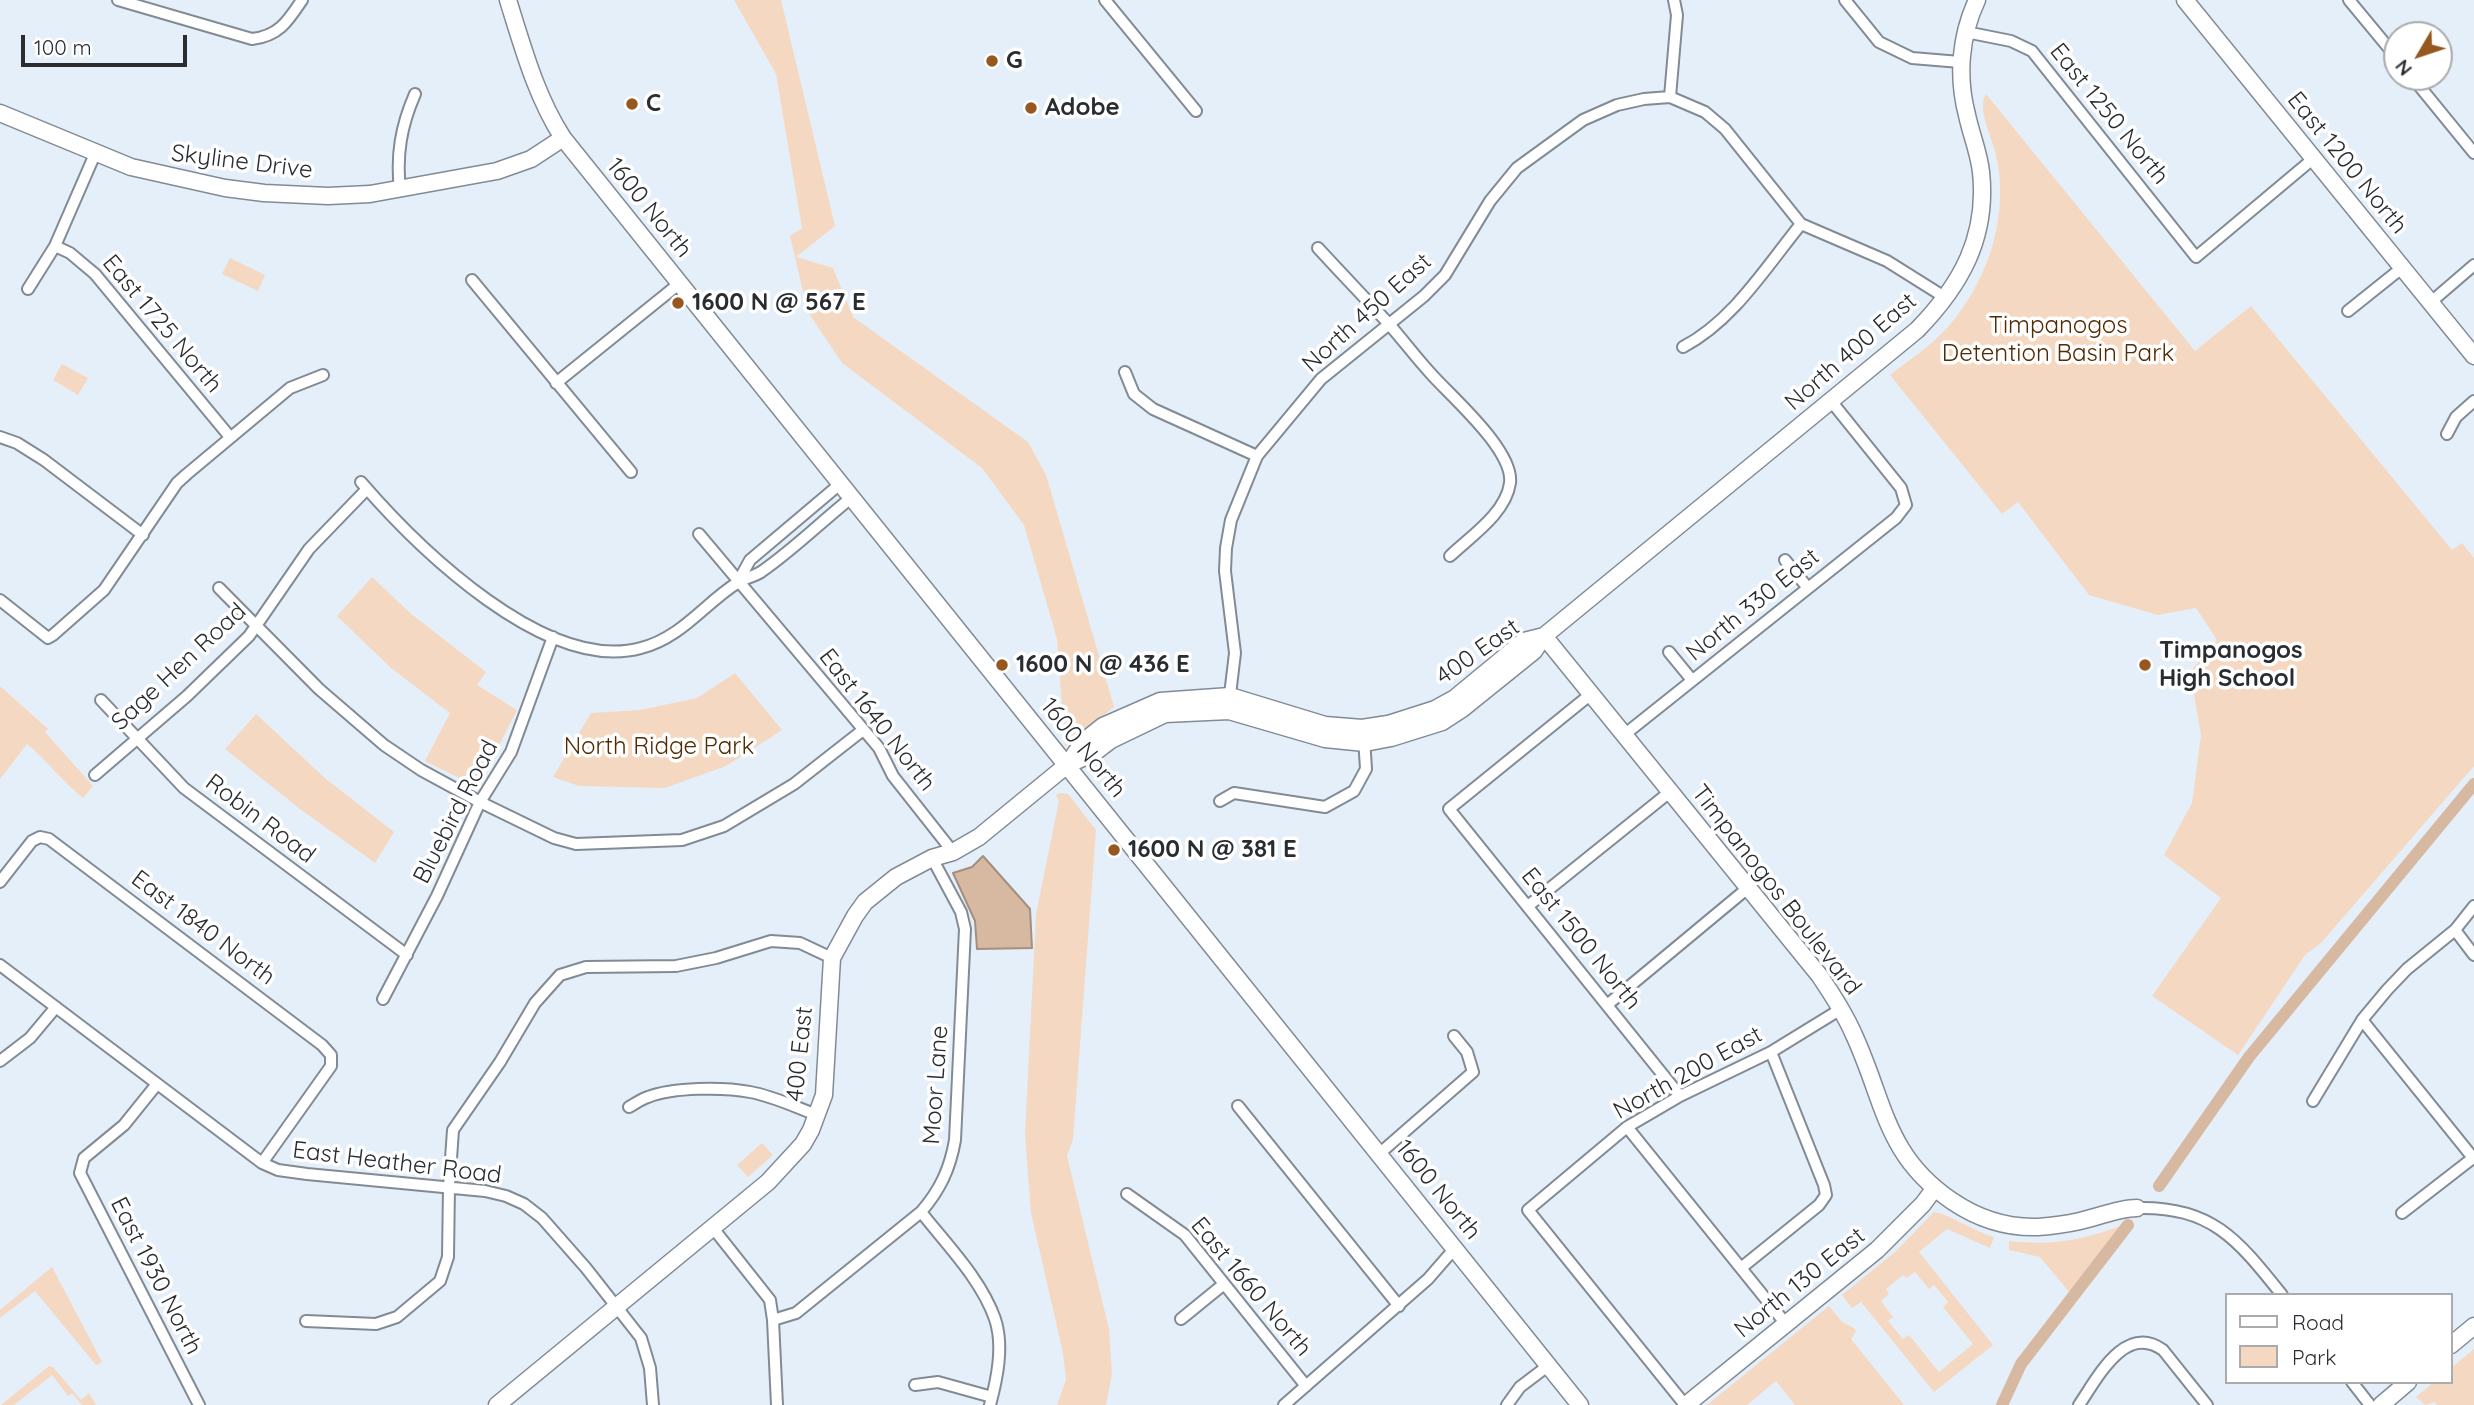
<!DOCTYPE html>
<style>
body{margin:0}
#map{position:relative;width:2474px;height:1405px;overflow:hidden;background:#e5eff9;font-family:Quicksand,sans-serif}
canvas{display:block}
.legend{position:absolute;left:2225px;top:1293px;width:228px;height:91px;box-sizing:border-box;background:#fff;border:2px solid #a9abad;margin:0;padding:9px 12px;list-style:none;font-size:21px;color:#292d31}
.legend li{display:flex;align-items:center;gap:14px;height:35px}
.legend b{width:35px;border:2px solid #a9abad}
.north{position:absolute;left:2383px;top:21px;width:70px;height:70px;box-sizing:border-box;background:#fff;border:2px solid #a9abad;border-radius:50%;rotate:231deg;font-size:19px;font-weight:700;line-height:28px;text-align:center;color:#292d31}
.north::after{content:'';display:block;margin:auto;width:24px;height:32px;background:#96581e;clip-path:polygon(50% 0,100% 100%,50% 72%,0 100%)}
.scale{position:absolute;left:21px;top:35px;width:166px;height:32px;box-sizing:border-box;border:4px solid #292d31;border-top:0;padding-left:9px;font-size:21px;line-height:24px;white-space:nowrap;color:#292d31;-webkit-text-stroke:5px #fff;paint-order:stroke}
</style>
<div id="map">
<canvas width="2474" height="1405"></canvas>
<ul class="legend">
<li><b style="height:9px;background:#fff"></b>Road</li>
<li><b style="height:19px;background:#f5d8c1"></b>Park</li>
</ul>
<div class="north">N</div>
<div class="scale">100 m</div>
</div>
<script>
const c = document.querySelector('canvas').getContext('2d');
c.lineJoin = 'round';
function paint(path, color) {
  c.fillStyle = color;
  c.fill(path, 'evenodd');
}
function strokePath(path, color, width, dash) {
  c.strokeStyle = color;
  c.lineWidth = width;
  c.lineCap = dash ? 'butt' : 'round';
  c.setLineDash(dash || []);
  c.stroke(path);
}
function label(font, color, halo, rows, align = 'center') {
  c.font = font + ' Quicksand,sans-serif';
  c.lineWidth = 7;
  c.setLineDash([]);
  c.textBaseline = 'middle';
  c.strokeStyle = halo;
  c.fillStyle = color;
  for (const [text, x, y, turn = 0] of rows) {
    c.save();
    c.translate(x, y);
    c.rotate((+turn || 0) * Math.PI / 180);
    c.textAlign = isNaN(turn) ? turn : align;
    if (halo) c.strokeText(text, 0, 0);
    c.fillText(text, 0, 0);
    c.restore();
  }
}
const green = new Path2D(`
 M734 0H781L835 226 796 257 833 268 853 317 1028 442 1046 475 1114 707 1065 746 1057 639 1024 525 982 468 842 363 808 312 790 236 802 228 776 74Z
 M1986 94 2195 351 2251 306 2452 550 2462 543 2474 558V766L2321 943 2305 955 2238 1055 2152 996 2221 898 2164 855 2192 803 2201 735 2190 672 2217 640 2196 608 2158 615 2089 595 2018 502 2002 514 1890 375C1909 360 1932 345 1948 327 1989 280 2011 212 1995 151 1991 136 1977 108 1986 94Z
 M230 258 265 275 258 291 222 274Z
 M62 364 88 378 78 395 53 380Z
 M372 577 410 613 486 672 477 685 517 710 478 787 425 761 450 713 391 668 337 616Z
 M735 673 782 730 726 766 665 788 579 786 553 777 591 713 640 710 697 698Z
 M0 686 48 729 45 732 93 786 83 798C63 782 47 761 27 744L0 779Z
 M256 714 326 779 394 832 375 863 300 809 225 749Z
 M1060 793 1068 794 1096 830 1073 1139 1067 1156 1109 1329 1112 1373 1106 1405H1057L1066 1380 1063 1353 1031 1213 1025 1135 1036 914 1059 801 1056 795Z
 M762 1143 773 1155 748 1177 737 1165Z
 M1934 1212C1947 1213 1977 1233 1994 1237L1990 1248 1947 1229 1919 1252 1993 1345 1934 1392 1861 1302 1852 1308 1842 1295 1895 1252ZM1915 1272 1929 1289 1934 1285 1948 1302 1943 1307 1973 1344 1939 1372 1909 1335 1903 1339 1888 1321 1893 1317 1881 1301 1889 1294 1886 1289 1903 1275 1907 1278Z
 M2126 1224 2070 1293 2040 1257 2009 1250V1241C2054 1246 2084 1240 2126 1224Z
 M52 1267 102 1362 96 1365 35 1291 0 1318V1310Z
 M1829 1306 1842 1322 1854 1328 1856 1331 1851 1339 1904 1405H1795L1776 1381 1747 1405H1707Z
 M2474 1349V1405H2437L2435 1402 2425 1405 2416 1397 2434 1382H2451V1368Z
 M49 1366 53 1367 81 1400 89 1393 96 1405H82L72 1393 68 1396 52 1375 14 1405H1Z`);
const water = new Path2D(`
 M983 856 1030 909 1032 948 977 949 975 921 953 873 972 867Z`);
const canal = new Path2D(`
 M2159 1186 2249 1057 2474 784
 M2002 1405 2021 1364 2128 1225`);
const street = new Path2D(`
 M118 0 252 39C279 36 288 21 302 0
 M1105 0 1196 111
 M1845 0 1879 42 1912 58 1960 62
 M2349 0 2397 58
 M1966 32 2011 41 2032 51 2196 257 2314 158
 M2412 77 2474 153
 M1670 97 1677 15 1674 0
 M400 190C396 155 401 126 415 94
 M55 246 70 253 95 274 230 437
 M1318 248C1341 273 1365 298 1388 323 1403 340 1417 359 1433 376 1453 398 1514 451 1510 483 1506 513 1471 536 1450 556
 M472 280 631 472
 M28 289 55 246 95 154
 M2431 302 2474 265
 M2348 311 2403 267
 M1683 347C1733 321 1766 267 1801 224
 M1125 372 1134 394 1153 409 1257 456
 M556 383 680 283
 M2447 434 2456 417 2474 401
 M0 437 17 443 44 460 143 535
 M361 482C418 548 546 674 641 648 681 638 704 604 737 583 744 578 753 577 761 572 793 550 821 522 851 498
 M699 534 879 748 893 776 953 852
 M1785 560 1808 588
 M738 582 750 560 840 484
 M219 588 319 689 384 745 421 770 480 802 554 838 576 844 682 840 724 826 794 784 863 730
 M0 600 48 638 53 635 104 590 177 483 187 474 290 388 323 375
 M1669 652 1692 680
 M1591 694 1449 809 1680 1096
 M101 700 184 788 407 955
 M1229 703 1235 653 1225 571 1226 548 1231 520 1257 456 1321 379 1424 296 1445 275 1490 201 1517 168 1583 120 1617 105 1644 99 1670 97 1705 112 1725 129 1801 224 1887 261 1946 298
 M1624 735 1896 518 1906 505 1901 488 1831 401
 M95 775 187 696 249 636 309 549 367 489
 M1220 801 1234 793 1325 807 1354 791 1366 769 1364 738
 M0 882 32 841 40 837 49 839 322 1045 331 1055V1066L262 1163
 M1528 906 1671 791
 M2455 930 2474 955
 M0 965 262 1163 278 1170 307 1174 485 1191 506 1196 524 1204 542 1218 586 1268 641 1338 650 1368 653 1405
 M383 999 437 896 480 802 511 752 553 637
 M1607 1005 1749 887
 M2362 1020 2474 1159
 M0 1061 30 1038 56 1007
 M157 1084 124 1125 84 1158 80 1173 199 1405
 M2313 1101 2362 1020 2387 990 2407 969 2455 930 2474 906
 M1238 1106 1399 1306
 M629 1107C635 1104 641 1099 648 1097 673 1087 724 1087 750 1092 773 1096 795 1107 817 1115
 M1627 1127 1786 1324
 M1379 1154 1473 1072 1467 1052 1454 1036
 M1127 1194 1185 1235 1306 1386
 M2137 1208C2212 1206 2238 1240 2282 1295
 M921 1212C947 1245 981 1279 995 1319 1004 1346 997 1379 990 1405
 M2402 1213 2473 1158
 M713 1228 770 1300 773 1320 777 1405
 M1741 1268 1819 1205 1826 1195 1824 1185 1771 1052
 M1181 1319 1224 1284
 M773 1320 796 1313 921 1212C940 1190 950 1169 955 1140L965 929 961 912 932 858
 M306 1321 376 1324 397 1317 440 1281 448 1257 449 1187 453 1130 500 1062 535 1003 560 975 586 967 676 966 716 958 771 941 800 943 832 958
 M2352 1382 2370 1405
 M915 1385 938 1382 992 1397
 M1284 1405 1428 1279 1455 1248
 M1507 1405 1520 1387 1549 1365
 M1685 1405 1528 1210 1627 1127 1680 1096 1771 1052 1841 1009
 M2079 1405C2098 1377 2125 1323 2163 1350L2207 1405`);
const secondary = new Path2D(`
 M508 0C523 48 536 96 563 138L1580 1405
 M2185 0 2474 356
 M0 113 131 167 225 188 264 193 328 196 370 194 497 171 531 159 563 138
 M1544 636 1819 975C1832 994 1845 1014 1854 1035 1885 1102 1885 1156 1952 1201 1977 1218 2007 1228 2038 1227 2052 1226 2067 1224 2080 1221 2099 1217 2118 1208 2137 1208
 M1068 764 1083 742 1103 726 1160 701 1230 696 1325 725 1362 728 1388 724 1435 709 1455 698 1524 641 1544 636
 M2451 1345 2474 1326
 M497 1405 768 1182 803 1144 811 1130 824 1095 832 958 855 916 865 902 896 877 932 858 953 852 979 837 1067 765 1094 753 1111 740 1165 714 1229 711 1325 739 1365 743 1391 738 1442 722 1462 709 1534 651 1544 636 1917 330C1961 285 1988 237 1981 172 1979 153 1971 134 1967 115 1957 77 1960 36 1977 0
 M1686 1405 1877 1250 1923 1204 1934 1189
 M2381 1405 2408 1382`);
const markers = [
 [992,61,7,"#96581e"],
 [632,104,7,"#96581e"],
 [1031,108,7,"#96581e"],
 [678,303,7,"#96581e"],
 [1002,665,7,"#96581e"],
 [2145,665,7,"#96581e"],
 [1114,850,7,"#96581e"]
];
const poiNames = [
 ["G",1006,61],
 ["C",646,104],
 ["Adobe",1045,108],
 ["1600 N @ 567 E",692,303],
 ["Timpanogos",2159,651],
 ["High School",2159,679],
 ["1600 N @ 436 E",1016,665],
 ["1600 N @ 381 E",1128,850]
];
const streetNames = [
 ["East 1250 North",2109,114,51],
 ["Skyline Drive",242,162,7],
 ["East 1200 North",2347,163,51],
 ["1600 North",649,208,51],
 ["North 450 East",1367,313,-42],
 ["East 1725 North",162,324,50],
 ["North 400 East",1851,352,-41],
 ["North 330 East",1753,605,-39],
 ["400 East",1478,652,-35],
 ["Sage Hen Road",179,667,-43],
 ["East 1640 North",877,720,52],
 ["1600 North",1083,748,51],
 ["Bluebird Road",456,812,-63],
 ["Robin Road",260,819,37],
 ["Timpanogos Boulevard",1776,890,52],
 ["East 1840 North",203,928,37],
 ["East 1500 North",1581,939,51],
 ["400 East",800,1054,-84],
 ["North 200 East",1688,1073,-29],
 ["Moor Lane",936,1085,-86],
 ["East Heather Road",397,1163,7],
 ["1600 North",1438,1190,51],
 ["East 1930 North",156,1276,63],
 ["North 130 East",1800,1283,-39],
 ["East 1660 North",1251,1287,50]
];
const parkNames = [
 ["Timpanogos",2058,326],
 ["Detention Basin Park",2058,354],
 ["North Ridge Park",659,747]
];
paint(green, '#f5d8c1');
paint(water, '#d7b9a2');
strokePath(water, '#a38f80', 2);
strokePath(canal, '#d7b9a2', 12);
strokePath(street, '#828b94', 14);
strokePath(secondary, '#828b94', 19);
strokePath(street, '#fff', 10);
strokePath(secondary, '#fff', 16);
for (const [x, y, r, color] of markers) {
  const dot = new Path2D();
  dot.arc(x, y, r, 0, 2 * Math.PI);
  c.fillStyle = color;
  c.fill(dot);
  strokePath(dot, '#fff', 2.5);
}
label('bold 24px', '#292d31', '#fff', poiNames, 'left');
label('24px', '#292d31', '#fff', streetNames);
label('24px', '#532b03', '#fff', parkNames);
</script>
